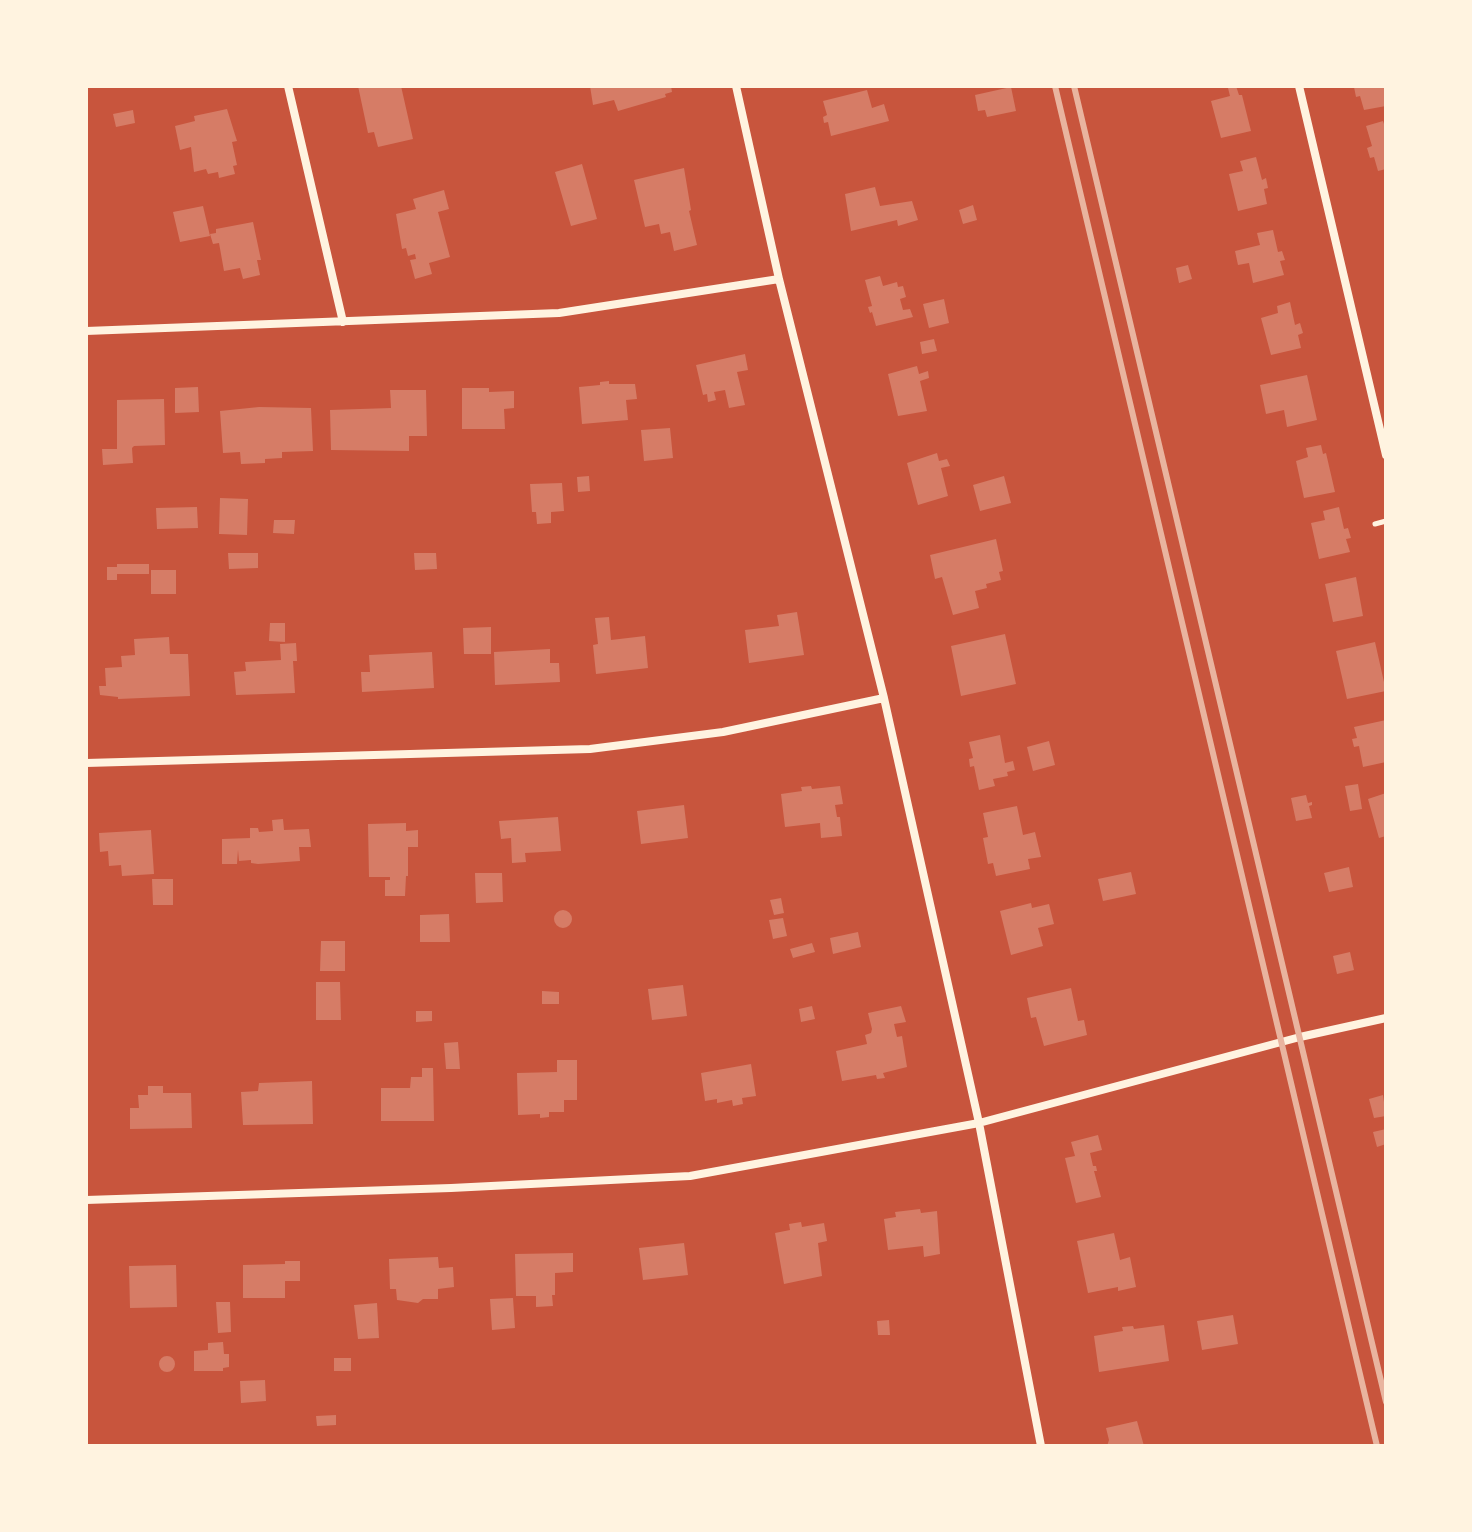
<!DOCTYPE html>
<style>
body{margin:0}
#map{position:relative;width:1472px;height:1532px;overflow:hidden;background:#c8553d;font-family:"Source Sans 3",sans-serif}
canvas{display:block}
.frame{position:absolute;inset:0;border:88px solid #fff3e0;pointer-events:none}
</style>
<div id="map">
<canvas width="1472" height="1532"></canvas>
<div class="frame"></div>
</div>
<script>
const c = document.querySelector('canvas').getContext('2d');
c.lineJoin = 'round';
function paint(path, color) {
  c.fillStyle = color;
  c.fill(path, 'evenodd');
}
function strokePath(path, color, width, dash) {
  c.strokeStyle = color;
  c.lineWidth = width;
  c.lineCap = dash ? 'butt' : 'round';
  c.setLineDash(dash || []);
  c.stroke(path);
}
const building = new Path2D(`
 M358 86H401L413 139 378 147 374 132 368 133Z
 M590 86H671L672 92 665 94 666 97 618 111 614 100 593 105Z
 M1236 86 1239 95H1242L1251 131 1221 138 1211 101 1230 96 1228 88Z
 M1357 86H1386V106L1364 110 1360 96 1356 97 1354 87Z
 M1011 87 1016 111 987 117 985 110 978 111 975 95Z
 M867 90 872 108 884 104 889 121 831 136 828 122 824 123 823 117 827 115 823 101Z
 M227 109 237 141 232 142 237 165 233 166 235 174 219 178 218 172 208 174 206 169 194 172 191 147 180 150 175 126 195 121 194 116Z
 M133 110 135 123 116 127 113 114Z
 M1383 121 1386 130V169L1378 171 1374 157 1370 158 1367 148 1372 146 1366 126Z
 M1256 157 1262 180 1266 178 1268 188 1264 189 1267 204 1238 211 1229 174 1243 171 1240 161Z
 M582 164 597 219 571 226 555 172Z
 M684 168 691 210 689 211 697 245 674 251 670 232 661 234 659 224 645 227 634 180Z
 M875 187 880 206 912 201 918 220 898 226 897 220 851 231 845 194Z
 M444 190 449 209 438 212 450 257 429 263 432 274 415 279 410 260 416 259 415 254 408 256 406 248 402 249 396 214 416 209 413 199Z
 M973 205 977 220 963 224 959 210Z
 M203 206 210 236 180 242 173 212Z
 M253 222 261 260H257L260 275 243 279 240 268 224 271 219 243 213 244 210 234 216 233V229Z
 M1273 230 1278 252 1282 251 1285 260 1280 261 1284 275 1253 283 1249 263 1238 265 1235 251 1260 245 1257 233Z
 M1188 265 1192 279 1179 283 1176 268Z
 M880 276 883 286 897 282 898 287 903 286 906 297 900 299 903 310 910 309 913 317 876 326 872 312 870 313 868 307 872 306 865 280Z
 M944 299 949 323 929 328 923 304Z
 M1290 302 1295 325 1300 323 1303 333 1298 335 1301 348 1271 355 1261 318 1278 313 1277 306Z
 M934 339 937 351 922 354 920 342Z
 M745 354 748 370 737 372 745 405 729 408 725 390 714 392 716 400 708 402 707 394 703 395 696 365Z
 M917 366 919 374 928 371 929 378 920 381 927 411 898 416 888 374Z
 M1307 375 1317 420 1287 427 1284 410 1266 414 1260 385Z
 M609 381V384H635L637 399 626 400 628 420 582 424 579 387 600 385V382Z
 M198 387 199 412 175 413V388Z
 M462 388H489V392L514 391V408L504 409 505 429H462Z
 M390 390H426L427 436H409V451L331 450 330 410 391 408Z
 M164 399 165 445 134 446 132 448 133 463 103 465 102 449H117V400Z
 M259 407 311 408 313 451 282 452V458L265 459V463L241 464 240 452 223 453 220 411Z
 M670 428 673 458 644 461 641 430Z
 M1321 445 1323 454 1326 453 1335 492 1304 498 1296 461 1308 457 1306 448Z
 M937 453 939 461 947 459 950 466 941 468 948 496 918 505 907 463Z
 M589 476 590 491 578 492 577 477Z
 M1004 476 1011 503 980 511 973 485Z
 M562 483 564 511 551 512V523L537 524 536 512H532L530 484Z
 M220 498 248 499 247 535 219 534Z
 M197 507 198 528 157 529 156 508Z
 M1339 507 1344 529 1348 528 1351 538 1346 539 1350 552 1319 559 1311 523 1325 520 1323 511Z
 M274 520H295L294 534 273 533Z
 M996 539 1003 571 999 572 1001 580 986 584 987 588 975 591 979 608 953 615 942 577 935 579 930 555Z
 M228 553H258V568L229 569Z
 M414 553H436L437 569 415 570Z
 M117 564H149V574H117V580H107V567H117Z
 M151 570H176V594H151Z
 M1356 577 1363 616 1333 622 1325 584Z
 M797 612 804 655 749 663 745 630 779 626 777 615Z
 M609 617 611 640 645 636 648 668 596 674 593 645 598 644 595 618Z
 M270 623H285V642L269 641Z
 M491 627V654H464L463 628Z
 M1005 634 1016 684 961 696 951 646Z
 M169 637 170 654H188L190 696 118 699V697L100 695 99 686H106L105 668 122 667 121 656 135 655 134 639Z
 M1375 642 1386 691 1347 699 1336 651Z
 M296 643 297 661H293L295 693 236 695 234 672 246 671 245 662 281 660 280 644Z
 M550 649V663H559L560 682 495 685 494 652Z
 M432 652 434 688 362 692 361 672H370L369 655Z
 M1386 720V762L1363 767 1359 746 1354 747 1352 739 1357 738 1354 727Z
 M1000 735 1005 763 1013 761 1015 770 1007 772 1008 776 993 779 995 786 979 790 974 766 970 767 969 759 973 758 969 742Z
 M1049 741 1055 765 1033 771 1027 747Z
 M1358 784 1362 809 1350 811 1345 786Z
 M811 786 812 789 840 786 843 804 835 805 837 817H840L842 836 821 838 820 823 785 827 781 794 802 791 801 787Z
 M1386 793V836L1379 838 1368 799Z
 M1306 795 1308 803 1312 802V805L1309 806 1312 818 1296 821 1291 798Z
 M684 805 688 838 641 844 637 811Z
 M1017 806 1023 835 1035 832 1041 857 1028 859 1030 869 996 876 993 863 988 864 983 838 988 837 983 813Z
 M558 817 561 851 525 853 526 862 512 863 511 838 501 839 499 821Z
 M283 819 284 830 309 829 311 847H299L300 861 258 864 251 863V860L239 861 238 850 237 864H222V839L250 838V828H258L259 832 273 831 272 820Z
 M406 823V831L418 830V847H408V876H406L405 896H385V880H390V877H369L368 824Z
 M151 830 154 874 122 876 121 865 109 866 108 851 100 852 99 833Z
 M1349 867 1353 887 1329 892 1324 873Z
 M1131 872 1136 894 1103 901 1098 879Z
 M475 873H502L503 902 476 903Z
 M152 879H173V905H153Z
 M781 898 784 913 774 915 770 900Z
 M1031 903 1032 908 1049 904 1054 924 1038 928 1043 946 1011 955 1000 911Z
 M554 919a9 9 0 1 1 18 0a9 9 0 1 1-18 0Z
 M449 914 450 942H420V915Z
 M783 918 787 936 773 939 769 920Z
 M858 932 861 947 833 954 830 938Z
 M321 941H345V971H320Z
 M812 943 815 952 793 958 790 949Z
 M1350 952 1354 970 1337 974 1333 956Z
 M316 982H340L341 1020H316Z
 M683 985 687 1016 652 1020 648 989Z
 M1071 988 1078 1021 1084 1020 1087 1035 1044 1046 1036 1017 1031 1018 1027 998Z
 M542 991 559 992V1004H542Z
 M812 1006 815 1019 801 1022 799 1009Z
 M901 1006 906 1022 894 1024 897 1037 902 1036 907 1067 883 1073 885 1078 877 1079 876 1075 842 1081 836 1051 867 1044 865 1035 871 1033 872 1029 868 1013Z
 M416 1011H432V1021L416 1022Z
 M458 1042 460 1069H446L444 1043Z
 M557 1060H577V1100H564V1112H549V1117L540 1118V1114L518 1115 517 1073 557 1072Z
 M751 1064 756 1096 742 1098 743 1104 733 1106 732 1100 717 1103V1099L705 1101 701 1073Z
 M422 1068H433L434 1121H381V1088H410L411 1077H422Z
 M312 1081 313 1124 243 1125 241 1092 258 1091 259 1083Z
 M148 1086H163V1093H191L192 1128 130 1129V1108H139L138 1095H148Z
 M1383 1095 1386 1116 1374 1118 1369 1099Z
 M1386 1129V1144L1377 1147 1373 1132Z
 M1098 1135 1102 1150 1090 1153 1093 1166H1096L1097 1171H1094L1101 1197 1076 1203 1065 1158 1075 1156 1071 1142Z
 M920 1209 921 1213 937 1211 940 1254 924 1257 923 1246 888 1250 884 1219 896 1217 895 1212Z
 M801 1222 802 1227 824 1223 827 1241 818 1243 822 1276 784 1284 775 1233 790 1230 789 1224Z
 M1114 1233 1120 1260 1130 1257 1136 1287 1118 1291V1287L1088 1293 1077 1241Z
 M684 1243 688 1275 643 1280 639 1248Z
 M573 1253V1272L555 1273V1295H552L553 1306 536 1307V1296H516L515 1254Z
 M438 1257 439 1268 453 1267 454 1287 438 1289V1299H423L418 1303 397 1300 396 1289H390L389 1259Z
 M285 1261H300V1281H285V1298H243V1265L285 1264Z
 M176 1265 177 1307 130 1308 129 1266Z
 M513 1298 515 1328 492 1330 490 1299Z
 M216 1302H230L231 1332 218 1333Z
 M377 1303 379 1338 358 1339 354 1305Z
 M1233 1315 1238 1344 1202 1350 1197 1321Z
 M889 1320 890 1335H878L877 1321Z
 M1164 1325 1169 1361 1099 1372 1094 1336 1123 1331 1122 1327 1133 1326 1134 1329Z
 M223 1342 224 1354H229V1367L223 1368V1371H194V1351L208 1350V1343Z
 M159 1364a8 8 0 1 1 16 0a8 8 0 1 1-16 0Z
 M334 1358H351V1371H334Z
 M265 1380 266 1401 241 1403 240 1381Z
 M336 1415V1425L317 1426 316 1416Z
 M1137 1421 1144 1446H1107L1109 1440 1106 1428Z`);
const path = new Path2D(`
 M1375 524 1386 521`);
const minor = new Path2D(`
 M288 86 343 322
 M736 86 779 279 884 698 979 1123 1041 1446
 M1299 86 1386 455
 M86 331 559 313 779 279
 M86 763 590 749 723 732 884 698
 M86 1200 451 1188 690 1176 979 1123 1300 1037 1386 1018`);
const rail = new Path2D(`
 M1055 86 1377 1446
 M1074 86 1386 1402`);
paint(building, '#d67c66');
strokePath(path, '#fff3e0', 5);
strokePath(minor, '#fff3e0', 8);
strokePath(rail, '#e9b49f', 6);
</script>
